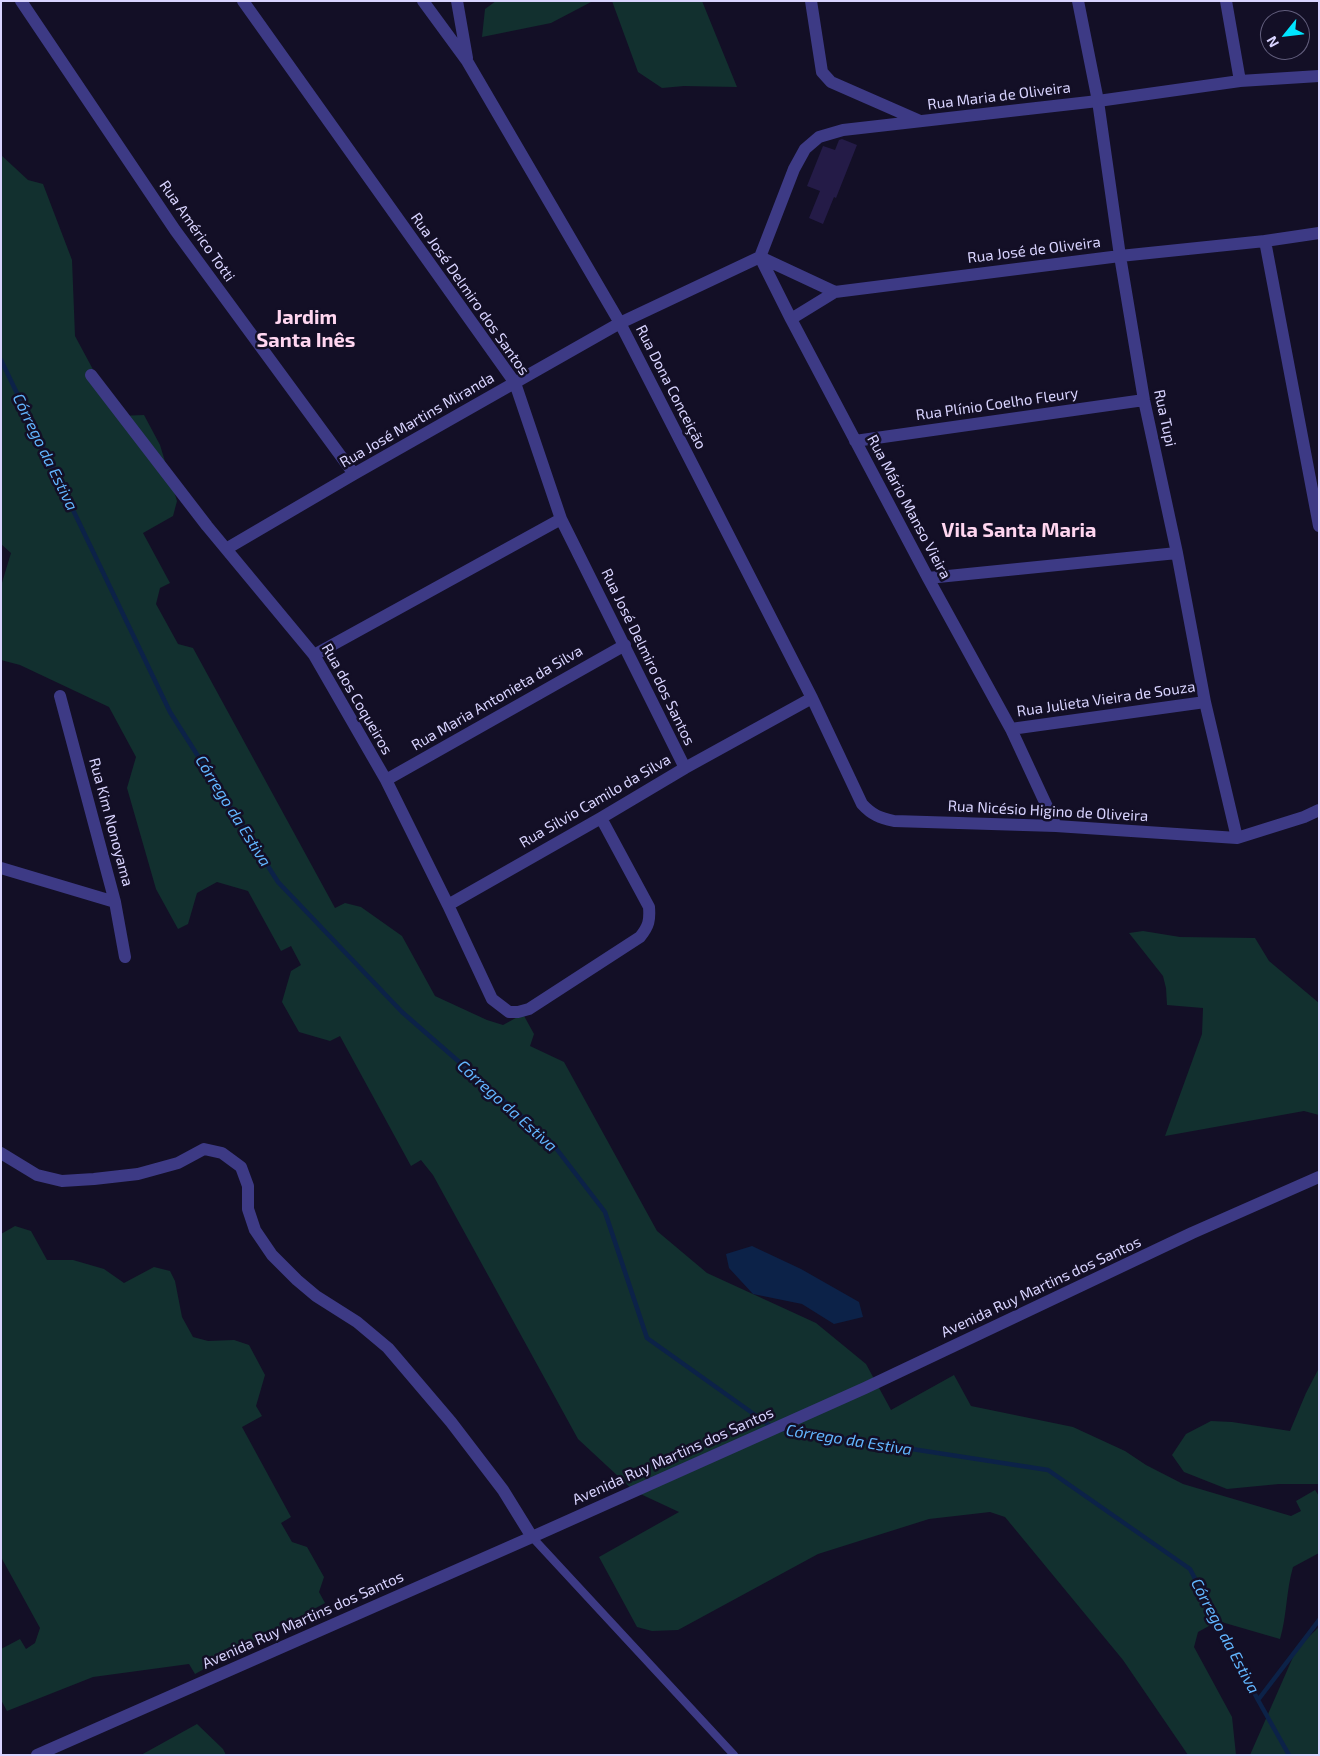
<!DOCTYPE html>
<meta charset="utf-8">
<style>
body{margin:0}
#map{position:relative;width:1320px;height:1756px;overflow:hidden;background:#130f26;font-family:"Exo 2",sans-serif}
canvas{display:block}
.frame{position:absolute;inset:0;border:2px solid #d9d4ff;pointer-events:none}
.north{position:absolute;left:1260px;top:10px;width:50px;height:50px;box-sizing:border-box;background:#130f26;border:1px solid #625e7d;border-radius:50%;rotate:241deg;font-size:14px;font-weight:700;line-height:20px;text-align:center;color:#d9d4ff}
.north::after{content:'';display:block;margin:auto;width:18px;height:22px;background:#00e5ff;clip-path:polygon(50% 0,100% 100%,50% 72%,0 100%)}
</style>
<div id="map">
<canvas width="1320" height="1756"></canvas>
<div class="frame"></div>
<div class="north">N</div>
</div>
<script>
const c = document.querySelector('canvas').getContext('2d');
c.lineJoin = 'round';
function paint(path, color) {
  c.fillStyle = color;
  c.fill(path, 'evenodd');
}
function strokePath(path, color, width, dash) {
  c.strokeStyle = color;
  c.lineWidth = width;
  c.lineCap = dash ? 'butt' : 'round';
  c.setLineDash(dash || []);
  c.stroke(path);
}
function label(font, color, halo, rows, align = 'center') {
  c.font = font + ' "Exo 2",sans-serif';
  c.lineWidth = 5;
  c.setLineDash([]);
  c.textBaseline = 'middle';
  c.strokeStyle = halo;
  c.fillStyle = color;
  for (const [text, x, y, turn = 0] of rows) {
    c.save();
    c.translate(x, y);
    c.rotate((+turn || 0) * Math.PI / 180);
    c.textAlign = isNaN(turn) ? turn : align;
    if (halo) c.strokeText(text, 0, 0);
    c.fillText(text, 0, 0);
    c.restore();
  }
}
const green = new Path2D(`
 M496 1H593L551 23 482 37 485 9Z
 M612 1H702L737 87 684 86 662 88 638 72Z
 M1 155 28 180 43 184 72 260 75 336 118 416 144 415 160 445 177 501 173 516 143 533 170 583 160 588 156 604 178 644 193 648 335 908 345 903 361 907 402 936 435 996 487 1020 503 1025 523 1014 534 1034 530 1046 564 1062 657 1231 707 1273 816 1323 866 1364 891 1410 954 1375 971 1406 1073 1427 1125 1451 1146 1465 1183 1484 1291 1516 1301 1511 1296 1501 1315 1490 1319 1496V1553L1293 1567C1286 1591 1287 1615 1280 1639L1218 1621 1198 1632 1194 1647 1232 1717 1236 1755H1188L1123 1660 1005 1517 990 1512 929 1519 818 1554 678 1630 652 1631 637 1627 599 1557 679 1512 634 1491 578 1439 433 1175 421 1160 411 1166 340 1036 330 1041 299 1032 282 1002 291 971 301 965 291 946 281 951 248 891 217 882 197 893 188 924 178 929 156 889 127 788 136 757 109 707 20 665 1 660V586L11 553 1 544Z
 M1143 931 1180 937 1255 938 1269 961 1319 1003V1115L1304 1111 1165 1136 1202 1034 1203 1008 1167 1005 1166 988 1163 976 1129 933Z
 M15 1226 31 1231 47 1260H73L104 1269 124 1283 154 1267 170 1271 175 1281 182 1317 193 1337 208 1341 234 1340 249 1345 265 1375 256 1406 262 1416 242 1427 291 1517 281 1523 292 1542 307 1547 324 1577 319 1592 325 1603 195 1674 189 1664 93 1677 7 1711 1 1700V1649L20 1639 26 1649 35 1643 40 1628 1 1557V1234Z
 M1319 1368V1484H1279L1227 1489 1184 1472 1172 1455 1186 1434 1211 1421 1232 1422 1290 1431 1306 1393Z
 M1319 1627V1755H1250L1297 1648Z
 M197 1724 223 1749 226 1755H141Z`);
const water = new Path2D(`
 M752 1246 801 1269 859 1302 863 1317 834 1324 802 1304 753 1294 729 1268 726 1254Z`);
const stream = new Path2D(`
 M1 360 170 712 278 882 402 1012 552 1143 605 1212 647 1338 772 1427
 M782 1429 1048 1470 1190 1569 1258 1700
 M1289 1755 1258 1700 1319 1620`);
const building = new Path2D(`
 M842 139 857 145 836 198 834 197 823 224 809 218 820 191 807 186 823 146 835 150 839 140Z`);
const service = new Path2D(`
 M532 1537 734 1755`);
const minor = new Path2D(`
 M21 1 175 230 354 474
 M243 1 515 383 561 519 685 768
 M423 1 467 61 620 323 812 698 862 804C872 815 880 818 894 821L1056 826 1237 838 1304 817 1319 810
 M457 1 467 58
 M811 1 822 72 831 82 920 121
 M1078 1 1098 101 1120 256 1144 400 1177 553 1205 702 1237 838
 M1226 1 1240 81
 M1265 241 1319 526
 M760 257 791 319 928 578 1011 729 1056 826
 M760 257 794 169 805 149 819 137 843 130 1098 101 1240 81 1319 76
 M760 257 835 292 1120 256 1265 241 1319 233
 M791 319 835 292
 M91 375 207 526 314 655 386 780 448 905 492 999 509 1012H518L529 1009 640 937C649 926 650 920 649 907L601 818
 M855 441 1144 400
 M226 549 354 474 620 323 760 257
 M928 578 1177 553
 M314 655 561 519
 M60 696 115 902 125 957
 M1011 729 1205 702
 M386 780 625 645
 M1 868 115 902
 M448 905 601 818 685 768 812 698
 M1 1153 37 1175 62 1181 94 1179 138 1174 178 1163 204 1149 222 1153 241 1167 248 1186V1209L255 1230 272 1255 297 1280 316 1296 357 1322 388 1348 451 1422 503 1490 532 1537
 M37 1755 532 1537 865 1388 1192 1233 1319 1177`);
const streetNames = [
 ["Rua Maria de Oliveira",999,96,-7],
 ["Rua Américo Totti",197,231,55],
 ["Rua José de Oliveira",1034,250,-7],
 ["Rua José Delmiro dos Santos",470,294,55],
 ["Rua Dona Conceição",671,387,63],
 ["Rua Plínio Coelho Fleury",997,404,-8],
 ["Rua Tupi",1165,418,78],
 ["Rua José Martins Miranda",417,420,-30],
 ["Rua Mário Manso Vieira",909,507,62],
 ["Rua José Delmiro dos Santos",648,657,64],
 ["Rua Maria Antonieta da Silva",497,698,-30],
 ["Rua dos Coqueiros",357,699,60],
 ["Rua Julieta Vieira de Souza",1106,699,-8],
 ["Rua Silvio Camilo da Silva",595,801,-30],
 ["Rua Nicésio Higino de Oliveira",1048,811,3],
 ["Rua Kim Nonoyama",111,822,75],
 ["Avenida Ruy Martins dos Santos",1041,1287,-25],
 ["Avenida Ruy Martins dos Santos",673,1456,-24],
 ["Avenida Ruy Martins dos Santos",303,1620,-24]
];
const waterNames = [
 ["Córrego da Estiva",45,452,64],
 ["Córrego da Estiva",233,811,58],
 ["Córrego da Estiva",507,1106,42],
 ["Córrego da Estiva",849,1440,9],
 ["Córrego da Estiva",1225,1636,62]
];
const districtNames = [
 ["Jardim",306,317],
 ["Santa Inês",306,340],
 ["Vila Santa Maria",1019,530]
];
paint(green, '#12302f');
paint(water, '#0c2248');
strokePath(stream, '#0c2248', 4.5);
paint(building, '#241b47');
strokePath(service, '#3d3a85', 8);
strokePath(minor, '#3d3a85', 12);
label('15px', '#d9d4ff', '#130f26', streetNames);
label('italic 16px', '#62b6ff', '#130f26', waterNames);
label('bold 20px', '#ffd6f0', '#130f26', districtNames);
</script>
